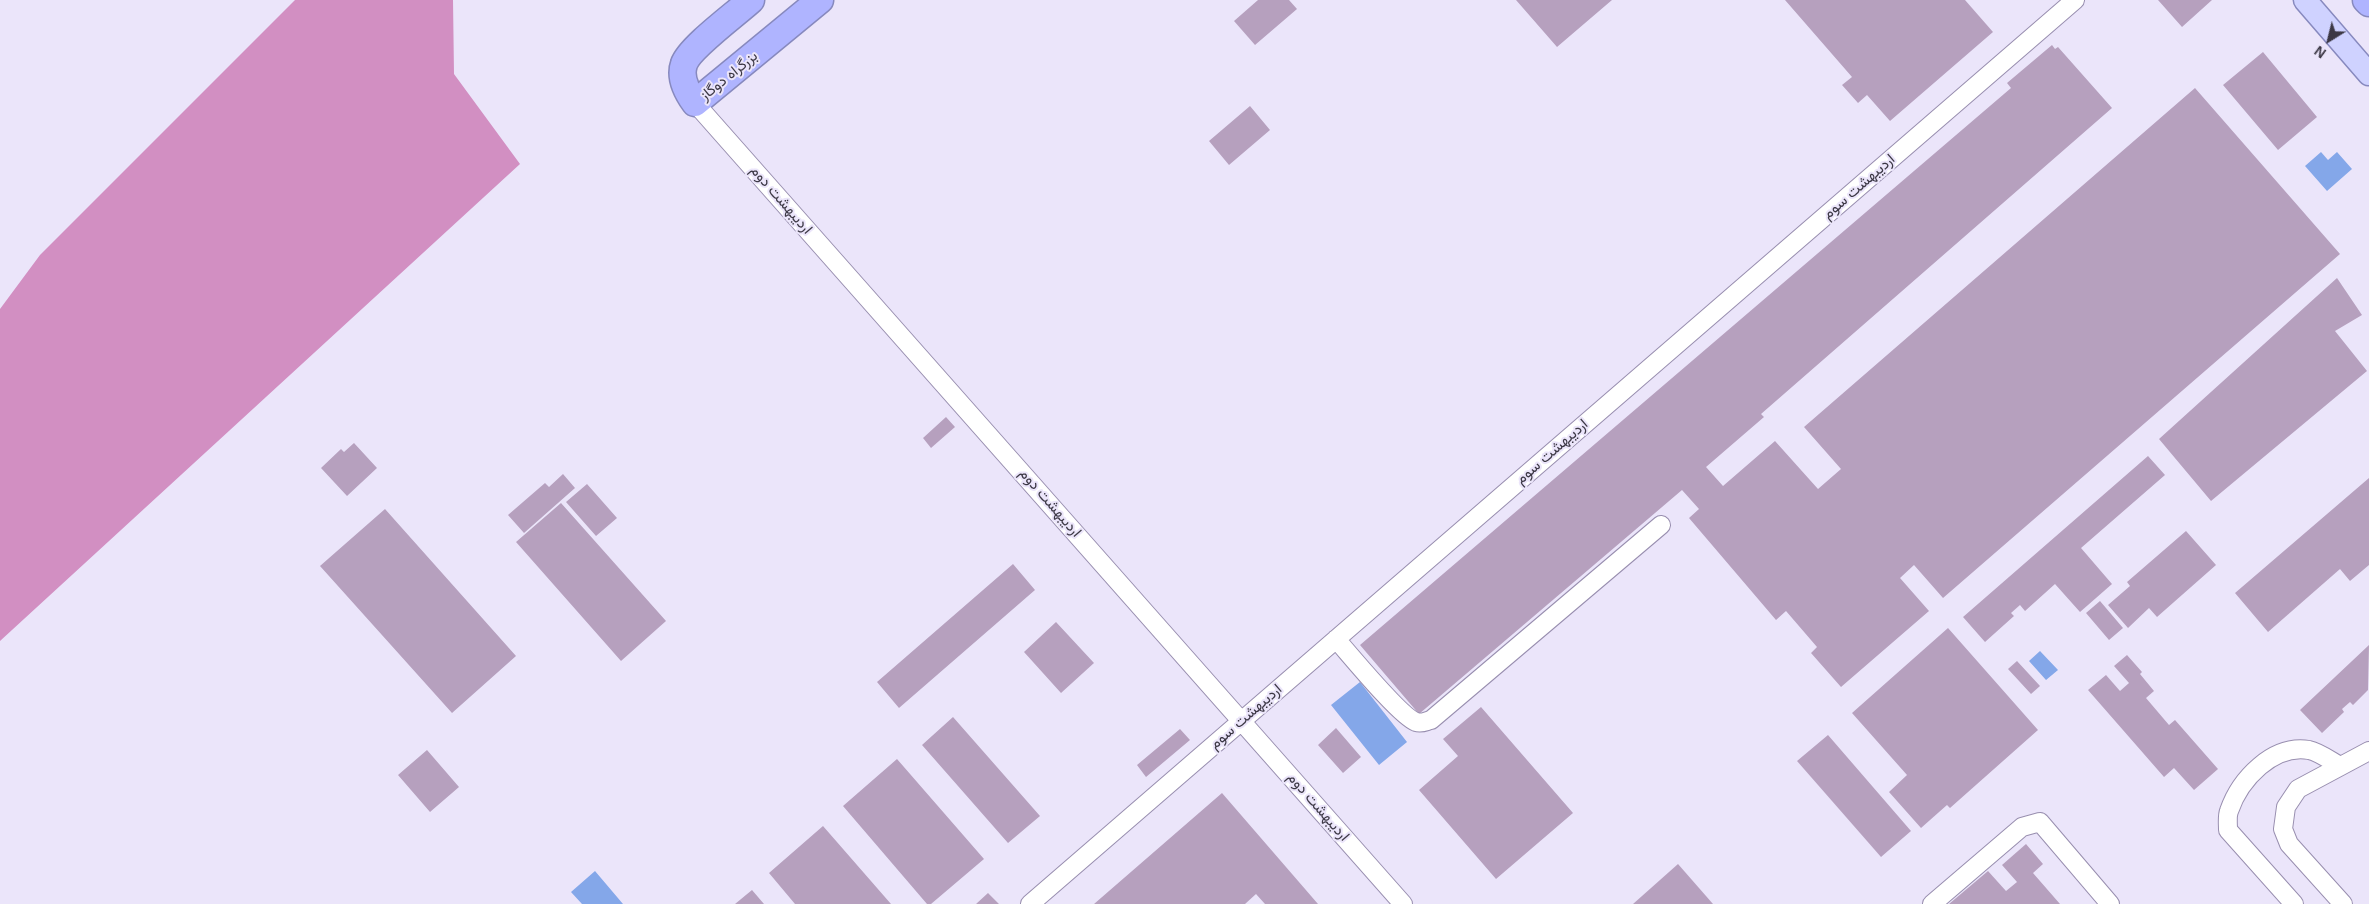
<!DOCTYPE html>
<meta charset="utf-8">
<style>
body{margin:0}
#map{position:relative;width:2369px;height:904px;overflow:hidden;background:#ebe5fa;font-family:Arial,sans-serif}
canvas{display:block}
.north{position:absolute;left:2304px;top:15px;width:50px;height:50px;-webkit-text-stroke:4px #ebe5fa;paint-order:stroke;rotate:216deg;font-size:14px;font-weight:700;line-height:20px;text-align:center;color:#3c3845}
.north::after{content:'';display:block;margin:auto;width:18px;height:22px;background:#3c3845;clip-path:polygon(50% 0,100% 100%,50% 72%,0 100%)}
</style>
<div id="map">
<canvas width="2369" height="904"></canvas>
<div class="north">N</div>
</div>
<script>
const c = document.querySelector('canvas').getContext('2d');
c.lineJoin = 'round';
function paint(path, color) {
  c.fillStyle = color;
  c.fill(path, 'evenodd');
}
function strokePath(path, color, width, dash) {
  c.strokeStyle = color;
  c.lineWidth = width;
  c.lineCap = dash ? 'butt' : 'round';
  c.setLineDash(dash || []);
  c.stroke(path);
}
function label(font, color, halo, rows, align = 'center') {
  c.font = font + ' Arial,Vazirmatn,sans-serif';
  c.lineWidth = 4;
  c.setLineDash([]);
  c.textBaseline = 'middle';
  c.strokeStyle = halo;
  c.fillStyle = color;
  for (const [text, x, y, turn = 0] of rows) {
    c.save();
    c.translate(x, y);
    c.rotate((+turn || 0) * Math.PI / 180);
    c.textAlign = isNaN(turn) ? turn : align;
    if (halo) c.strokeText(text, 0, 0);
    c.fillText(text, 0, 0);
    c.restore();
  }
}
const forest = new Path2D(`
 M295 0H453L454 74 520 164 0 641V309L40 255Z`);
const water = new Path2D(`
 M2321 152 2328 160 2337 152 2352 169 2327 191 2305 166Z
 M2040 651 2058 670 2046 680 2029 661Z
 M1360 682 1407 742 1379 765 1331 705Z
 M595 871 623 904H582L571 892Z`);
const building = new Path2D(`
 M1258 0H1289L1297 9 1255 45 1234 21Z
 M1516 0H1612L1557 47Z
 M1785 0H1965L1993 32 1890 121 1867 95 1858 103 1842 85 1852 77Z
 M2158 0H2212L2182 27Z
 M2052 45 2055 49 2058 47 2112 108 1761 414 1764 417 1706 467 1723 486 1775 441 1818 489 1841 469 1804 427 2195 88 2340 254 1943 598 1914 565 1900 578 1929 611 1841 687 1811 653 1817 647 1786 611 1776 620 1689 518 1699 509 1682 490 1419 714 1360 645 2011 88 2007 83Z
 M2263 52 2317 117 2278 150 2223 85Z
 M1250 106 1270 130 1229 165 1209 141Z
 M2337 278 2362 315 2335 331 2367 371 2211 501 2159 439Z
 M946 417 955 427 931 448 923 438Z
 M354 443 377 468 347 496 321 468 341 449 344 452Z
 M2148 456 2165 475 2081 548 2112 584 2080 612 2055 584 2025 611 2020 605 2011 613 2014 616 1985 642 1963 617Z
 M563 474 575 488 524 533 508 515 545 483 549 487Z
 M2369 478V565L2350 581 2340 569 2268 632 2235 593Z
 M587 484 617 518 596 536 566 502Z
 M561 503 666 621 621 661 516 542Z
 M385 509 516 656 452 713 320 566Z
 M2186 531 2216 565 2157 617 2149 608 2128 628 2108 605 2130 586 2127 582Z
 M1013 564 1035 590 899 708 877 682Z
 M2100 601 2123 628 2109 640 2086 613Z
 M1056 622 1094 663 1061 693 1024 652Z
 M1948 628 2038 730 1950 808 1947 805 1921 828 1889 792 1907 775 1852 713Z
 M2369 645 2368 690 2353 705 2350 702 2342 709 2344 712 2322 733 2300 710Z
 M2127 655 2142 672 2140 674 2154 691 2146 698 2169 725 2175 720 2218 769 2194 790 2174 768 2164 777 2088 690 2106 675 2120 691 2129 683 2114 666Z
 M2017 661 2040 686 2031 694 2008 669Z
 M1481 707 1573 813 1496 879 1419 790 1458 756 1443 739Z
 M953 717 1040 816 1008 843 922 745Z
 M1336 728 1361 757 1343 773 1318 745Z
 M1180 729 1190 740 1146 777 1137 765Z
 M1828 735 1911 831 1881 857 1797 761Z
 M427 750 459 787 430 812 398 775Z
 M897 759 984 859 931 904H927L843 806Z
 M1222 793 1318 904H1265L1256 894 1245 904H1094Z
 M823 826 891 904H795L769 873Z
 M2026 844 2043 864 2033 873 2060 904H1949L1988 871 2006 891 2017 882 2002 865Z
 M1678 864 1713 904H1633Z
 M752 890 764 904H735Z
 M988 893 999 904H976Z`);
const minor = new Path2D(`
 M695 103 1403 904
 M1336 639C1351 656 1400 716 1416 722 1422 724 1426 721 1431 720L1661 525
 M1030 904 2075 0
 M1932 904 2022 827 2040 822 2110 904
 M2294 904 2228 830C2228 824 2227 816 2229 811 2240 779 2273 744 2309 750 2319 752 2331 761 2340 766
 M2343 904 2289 844 2283 829 2286 807 2298 789 2369 751`);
const major = new Path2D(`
 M2305 0 2369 74`);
const highway = new Path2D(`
 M751 0C737 13 689 48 684 64 679 78 687 92 695 103L820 0
 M2366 0 2369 3`);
const streetNames = [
 ["بزرگراه دوگاز",729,76,-39],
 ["اردیبهشت سوم",1859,187,-41],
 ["اردیبهشت دوم",781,200,49],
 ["اردیبهشت سوم",1552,452,-41],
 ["اردیبهشت دوم",1050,503,49],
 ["اردیبهشت سوم",1246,717,-41],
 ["اردیبهشت دوم",1318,807,49]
];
paint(forest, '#d28fc2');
paint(water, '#84a7e9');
paint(building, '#b6a0be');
strokePath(minor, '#988eaf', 20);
strokePath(major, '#8789be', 25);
strokePath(highway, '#8789be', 29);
strokePath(minor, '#fff', 18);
strokePath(major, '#cfd2ff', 22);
strokePath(highway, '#afb4ff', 26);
label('15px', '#3c3845', '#ebe5fa', streetNames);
</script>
